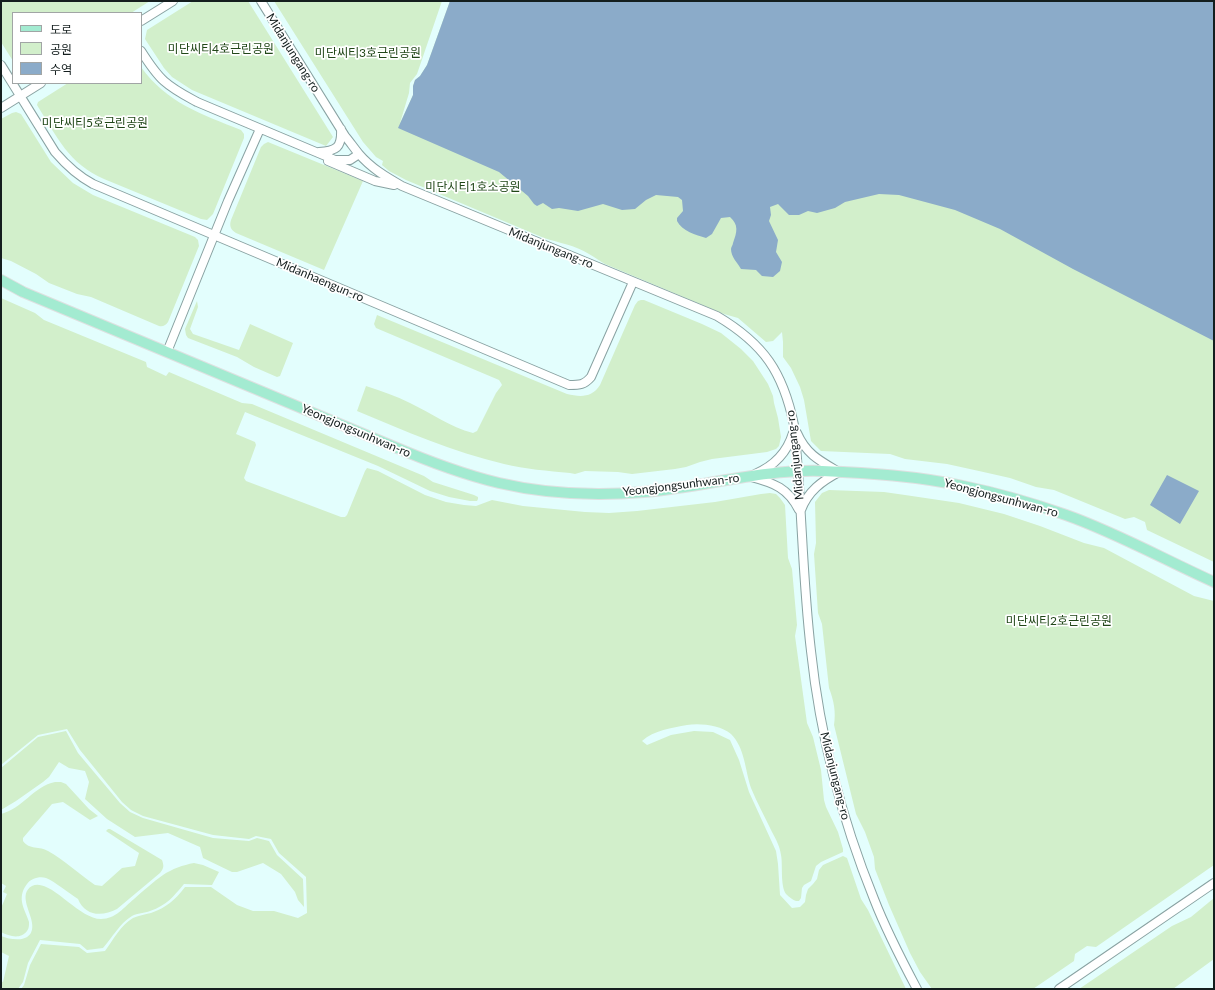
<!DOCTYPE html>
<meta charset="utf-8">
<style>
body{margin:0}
#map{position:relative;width:1215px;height:990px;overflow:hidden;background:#e3fefd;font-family:Lato,"Noto Sans KR",sans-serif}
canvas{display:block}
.frame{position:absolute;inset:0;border:2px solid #141e1e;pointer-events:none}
.legend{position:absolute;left:12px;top:12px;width:130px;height:72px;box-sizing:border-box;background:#fff;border:1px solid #a1a5a5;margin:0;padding:5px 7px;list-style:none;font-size:12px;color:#141e1e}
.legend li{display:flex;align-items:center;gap:8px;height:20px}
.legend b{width:20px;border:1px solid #a1a5a5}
</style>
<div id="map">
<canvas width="1215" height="990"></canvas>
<div class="frame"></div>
<ul class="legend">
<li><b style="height:5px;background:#a3ebd1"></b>도로</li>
<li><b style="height:11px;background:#d2efcb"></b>공원</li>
<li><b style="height:11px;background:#8babc9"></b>수역</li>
</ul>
</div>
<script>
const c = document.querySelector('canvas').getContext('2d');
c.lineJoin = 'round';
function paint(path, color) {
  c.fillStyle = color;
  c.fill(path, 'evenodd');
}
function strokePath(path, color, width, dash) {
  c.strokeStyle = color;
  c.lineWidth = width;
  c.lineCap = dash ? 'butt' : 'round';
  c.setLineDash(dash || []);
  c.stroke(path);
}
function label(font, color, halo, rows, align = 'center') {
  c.font = font + ' Lato,"Noto Sans KR",sans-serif';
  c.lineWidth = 3.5;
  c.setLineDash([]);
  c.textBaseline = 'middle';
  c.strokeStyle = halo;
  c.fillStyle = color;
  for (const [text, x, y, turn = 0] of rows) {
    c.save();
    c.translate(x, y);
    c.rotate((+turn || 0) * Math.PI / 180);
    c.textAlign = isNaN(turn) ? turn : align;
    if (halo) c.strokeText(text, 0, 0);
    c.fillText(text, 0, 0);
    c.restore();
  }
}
const green = new Path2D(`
 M1 1H150L131 13H13V61L1 42Z
 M193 1H248L333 137 326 146 192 90 172 77 164 68 145 39 147 30Z
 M274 1H442L417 74 410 83 409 93 400 123 413 95V86L415 80 420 76 427 65 450 1H1214V562L1147 530 1145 522 1134 517 1125 519 1054 490 1036 487 1010 478 979 471 947 464 905 459 890 454 821 451 811 441 804 400 800 387 791 368 783 357V342L782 332 773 341 766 342 738 318 724 314 605 264C599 261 595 257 589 254 575 245 559 243 544 238L406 180 389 171 382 165 383 161 376 157 363 142Z
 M141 67C167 103 201 114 241 130L244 134V138L213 214 207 220 201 219 104 179C69 164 57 137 37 105L38 102 68 83H141Z
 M16 112 21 114 51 162 73 183 93 195 195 237 198 240 199 246 168 322C166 325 163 327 159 326L91 297 77 294 49 283 36 274 11 261 1 258V119L12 113Z
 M268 142 363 181 324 270 236 233C231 230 229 226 231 220L261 147 264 144Z
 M1 298 35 313 44 320 146 362 147 367 166 376 169 372 242 403 252 404 424 476 433 482 474 495 478 497V499L477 501H470L449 497 430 491 378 466 245 412 236 434 255 442 256 445 244 478 246 481 341 517H345L347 515 365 471 367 468 378 471 425 495 446 502 464 505 476 506 492 500 523 506 585 512 609 513 637 511 715 502 761 494 770 493 776 494 780 498 785 505 788 558 792 569 797 625 795 636 807 723 813 737 821 770 824 800 826 807 838 832 843 849V852L821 862 816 866 811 881 804 885 802 888 801 898 799 901H796C793 900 789 897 786 894 780 885 783 865 781 855 780 847 776 839 772 832 765 817 757 803 751 788 745 770 745 748 731 734 720 725 700 723 687 725 672 728 654 730 642 741L647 745 671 735 694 731 713 732 730 740 739 760 749 792 776 851 778 864 780 895 792 908 800 907 805 902 806 895 808 889 813 884 817 879 819 870 823 865 843 856 847 858 861 899 868 910 906 989H21L24 985 30 965 41 944 79 947 87 953 105 951C113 940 121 925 133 918 138 916 145 914 151 913 167 907 174 901 185 887H211L237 905 253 911H274L298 918 307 913 306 877 279 853 271 839 256 836 249 839 213 835 143 816 131 810 122 802 80 750 67 729 38 735 1 765Z
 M641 300H644L702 324 721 333 741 349 753 361 768 384 773 396 774 403 778 418 781 437 779 446 776 449 767 452 712 459 700 462 686 467 675 469 632 474 618 472 585 471 575 474 570 473C548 471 525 469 504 464 453 452 405 431 357 411L366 386C381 391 396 396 410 403 431 413 450 427 473 433L477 431 496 393 502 385 501 383 499 380 376 328 374 324 377 315 567 394C580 397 592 398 600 385L635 305 638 301Z
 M197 301 198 307 190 329 193 334 239 350 250 324 293 343 280 376 277 377 254 367 237 357 188 338 186 335 185 329Z
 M829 490 884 492 905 495 959 503 1004 514 1040 526 1084 543 1104 548 1194 596 1214 601V865L1096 947 1087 946 1075 954 1074 961 1033 989H932L920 972 910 953 889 905 875 869 874 857 865 832 856 814 834 725C836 712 834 701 829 688L822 624 818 613 814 554 816 543 815 502 822 493Z
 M66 731 78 753 120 803 130 812 143 818 213 838 249 841 257 838 269 841 277 855 303 879 304 907 298 900 295 892 281 874 263 863 237 872H232L203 858 200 847 168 833 135 837 107 819 85 799 89 782 85 771 69 768 59 762 49 777 43 782 16 801 1 810V768L38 737Z
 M55 782H61L66 784 89 809 98 816 90 820 63 802 52 804 23 838V841C29 850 40 846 48 851 64 860 79 874 95 885L102 886 122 868 135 866 139 853 106 831 108 829H110L162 860C164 866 164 868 160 873L117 909C102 917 85 916 78 899 70 894 54 881 46 878 40 876 31 878 27 884 23 889 21 895 22 902 23 909 27 915 29 922 29 926 29 928 27 931 20 940 9 936 1 932V908L7 894 3 892 6 886 1 883V814C22 809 34 786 55 782Z
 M194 863 203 865 219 872 212 885 184 884C173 897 167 905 150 911 145 913 137 913 132 916 120 923 112 938 103 948L87 950 80 944 40 940 28 963 23 982 18 989H1V981L3 982 9 956 1 952V936C13 941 35 943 32 923 31 912 18 894 32 886 50 877 78 919 101 919 116 919 124 907 134 899 143 891 153 882 163 875 172 869 183 865 194 863Z
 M1214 898V959L1173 989H1079L1172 926 1191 917Z`);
const water = new Path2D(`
 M450 1H1214V341L1073 269 1000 229 955 210 899 195 879 194 845 202 835 208 817 213 808 211 799 215H789L778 204 770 207 771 215 769 221 778 240 776 252 782 262 780 271 773 277 762 276 756 270 741 269C737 262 731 257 731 249 731 247 733 245 733 243 737 232 739 225 730 217L721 218 712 234 706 238C696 235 682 231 677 221V218L683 211 682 200 678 197 656 195 646 200 635 209 622 210 603 204 578 211 559 208 552 209 543 203 537 206 534 204 528 196 499 172 398 128 413 95V86L415 80 420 76 427 65Z
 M1167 475 1199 491 1180 524 1150 505Z`);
const minor = new Path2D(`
 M261 1 345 136C350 142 354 148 359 154 371 168 386 177 402 186L717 316C764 344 783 372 794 425 802 500 802 576 811 651 820 736 842 820 874 899 886 930 901 959 917 989
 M141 21 173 1
 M141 51C148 62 155 73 164 81 174 90 186 96 197 102L335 160H350L359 154
 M1 65 55 152C67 166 78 176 93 184L569 385C580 385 584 385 591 377L633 282
 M1 108 41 83
 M319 152C336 151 342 148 341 129
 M328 161 375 181 394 185
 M167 352 228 201 260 129
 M797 433C806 454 820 461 839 472
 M755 474C774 466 787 453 793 433
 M751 477C774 483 788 488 799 510
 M801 510C808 491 822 481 839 472
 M1059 989 1214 883`);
const major = new Path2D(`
 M1 280 23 292 390 445C425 460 461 474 499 483 546 494 596 496 644 492 704 487 762 469 822 471 869 473 917 476 963 486 997 493 1032 503 1066 515 1117 533 1165 560 1214 582`);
const parkNames = [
 ["미단씨티4호근린공원",221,49],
 ["미단씨티3호근린공원",368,53],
 ["미단씨티5호근린공원",95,123],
 ["미단시티1호소공원",473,187],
 ["미단씨티2호근린공원",1059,621]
];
const streetNames = [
 ["Midanjungang-ro",293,53,58],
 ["Midanjungang-ro",551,248,22],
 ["Midanhaengun-ro",320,280,23],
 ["Yeongjongsunhwan-ro",356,431,23],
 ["Midanjungang-ro",795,455,-96],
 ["Yeongjongsunhwan-ro",681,485,-7],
 ["Yeongjongsunhwan-ro",1001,498,15],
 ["Midanjungang-ro",835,776,76]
];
paint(green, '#d2efcb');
paint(water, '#8babc9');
strokePath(minor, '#89a2a2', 10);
strokePath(major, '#dee0e0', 12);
strokePath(minor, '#fff', 8);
strokePath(major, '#a3ebd1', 10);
label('12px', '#214718', '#fff', parkNames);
label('12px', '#141e1e', '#fff', streetNames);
</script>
